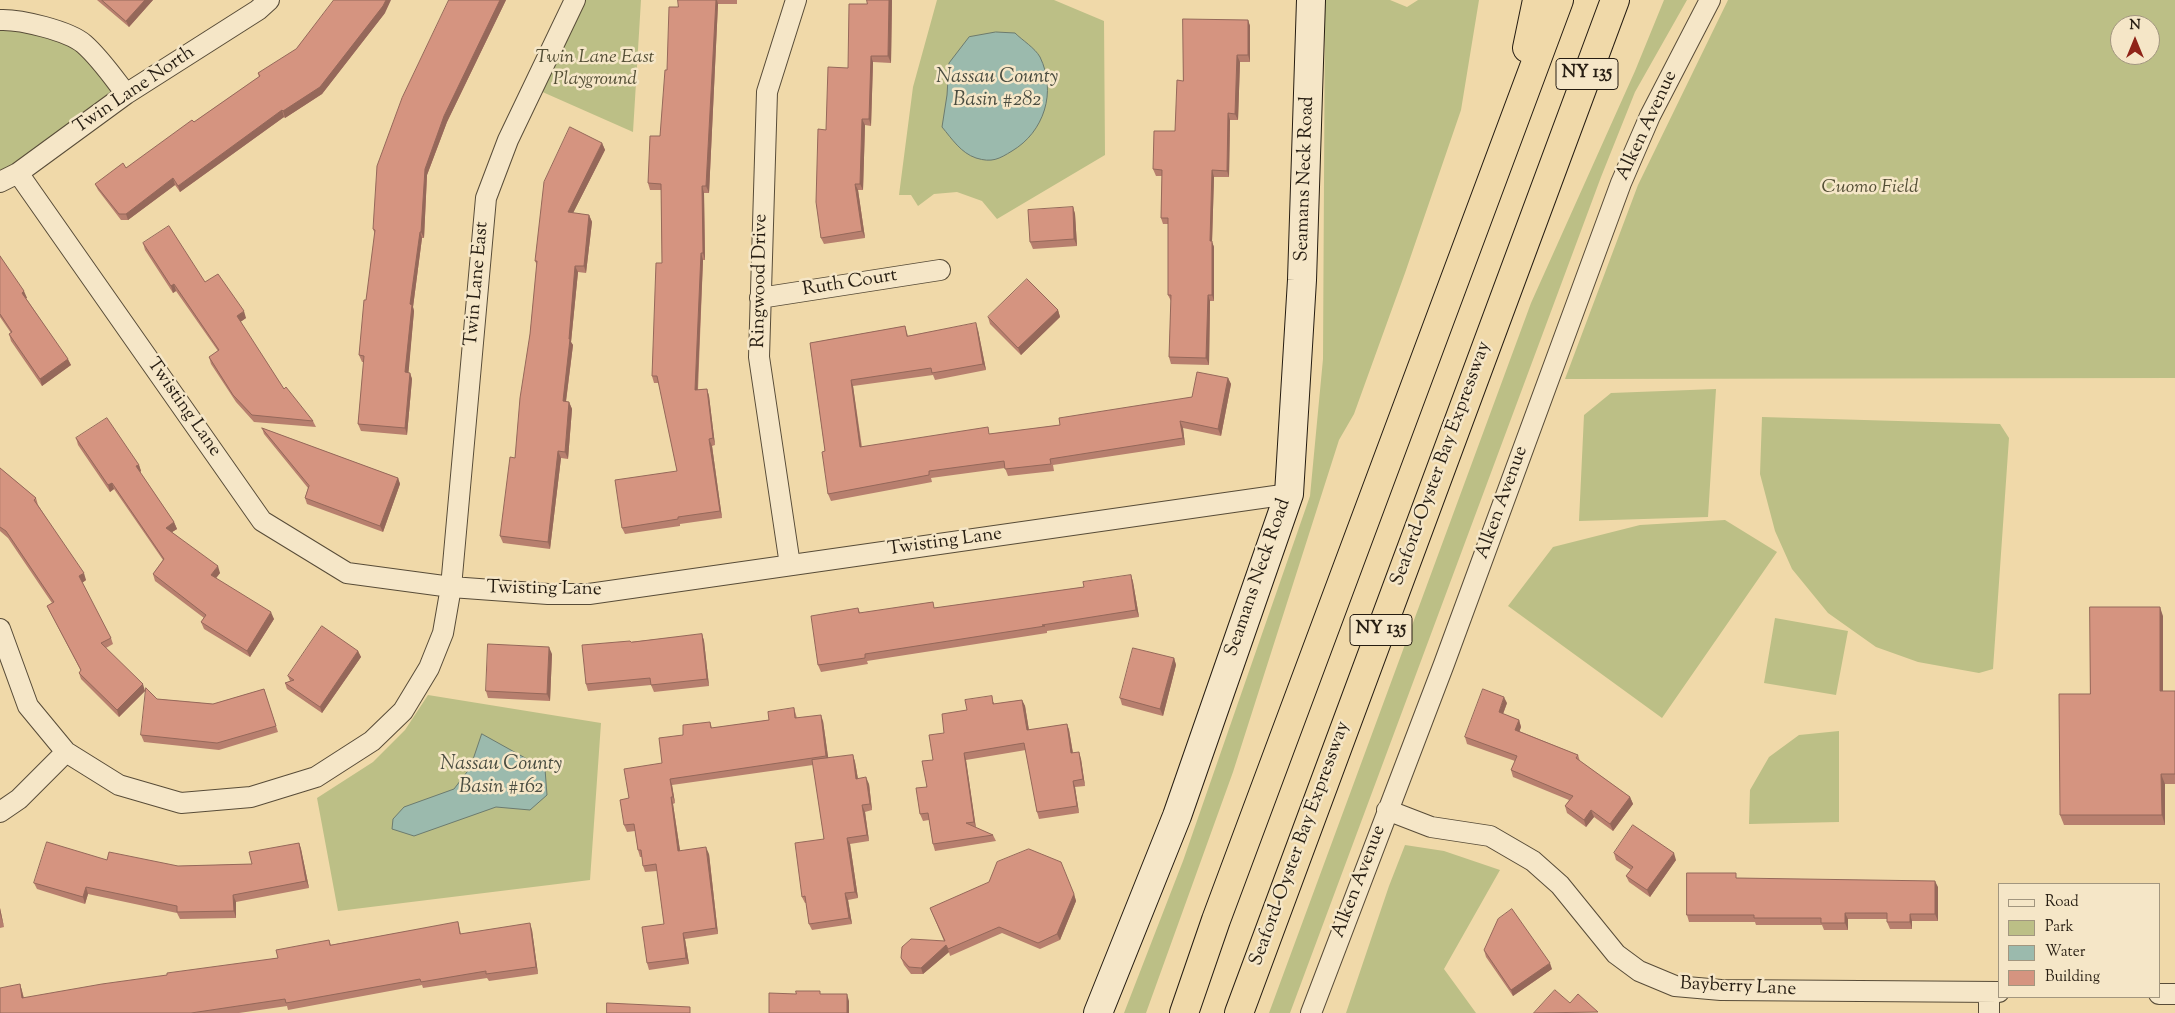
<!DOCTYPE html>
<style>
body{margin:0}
#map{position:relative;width:2175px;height:1013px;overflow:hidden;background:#f0d9a9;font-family:"Sorts Mill Goudy",serif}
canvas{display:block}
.legend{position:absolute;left:1998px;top:883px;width:162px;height:115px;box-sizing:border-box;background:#f5e6c7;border:1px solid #a2967f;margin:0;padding:6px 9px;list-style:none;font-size:15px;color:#261d12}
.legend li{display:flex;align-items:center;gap:10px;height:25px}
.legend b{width:25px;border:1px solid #a2967f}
.north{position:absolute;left:2110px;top:15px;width:50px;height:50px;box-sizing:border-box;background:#f5e6c7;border:1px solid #a2967f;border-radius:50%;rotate:0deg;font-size:14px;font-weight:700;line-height:20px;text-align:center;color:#261d12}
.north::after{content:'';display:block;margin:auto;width:18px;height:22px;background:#8f2418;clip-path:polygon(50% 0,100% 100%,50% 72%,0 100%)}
</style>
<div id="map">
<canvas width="2175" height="1013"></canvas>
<ul class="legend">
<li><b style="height:6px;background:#f5e6c7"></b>Road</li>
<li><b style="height:14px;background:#bcbf86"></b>Park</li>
<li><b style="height:14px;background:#9bbaad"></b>Water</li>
<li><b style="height:14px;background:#d59480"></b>Building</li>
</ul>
<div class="north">N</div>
</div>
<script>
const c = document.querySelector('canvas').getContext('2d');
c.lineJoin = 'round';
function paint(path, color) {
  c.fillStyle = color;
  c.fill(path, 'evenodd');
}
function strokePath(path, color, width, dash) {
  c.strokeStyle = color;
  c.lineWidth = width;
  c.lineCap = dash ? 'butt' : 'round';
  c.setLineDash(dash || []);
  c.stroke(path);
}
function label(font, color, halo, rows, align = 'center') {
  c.font = font + ' "Sorts Mill Goudy",serif';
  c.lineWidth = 5;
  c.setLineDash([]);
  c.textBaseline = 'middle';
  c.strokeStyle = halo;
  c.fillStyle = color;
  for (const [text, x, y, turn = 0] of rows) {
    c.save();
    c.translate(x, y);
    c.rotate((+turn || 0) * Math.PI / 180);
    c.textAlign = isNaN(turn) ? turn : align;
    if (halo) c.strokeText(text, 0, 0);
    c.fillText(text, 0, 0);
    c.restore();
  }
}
const green = new Path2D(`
 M581 0H641L633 132 538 90Z
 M937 0H1054L1104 21 1105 155 997 219 982 201 957 192 934 194 918 206 911 195H899L913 87Z
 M1325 0H1390L1407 7 1418 0H1479L1461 110 1405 273 1354 414 1339 440 1233 772 1146 1013H1124L1183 861 1310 496 1323 359Z
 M1664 0H1687L1635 92 1601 177 1290 1013H1269L1531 303 1635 71Z
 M1728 0H2175V378L1565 379 1638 185ZM2120 25H2150V55H2120Z
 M0 22 82 45 123 93 0 179Z
 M1716 389 1708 517 1579 521 1584 415 1611 393Z
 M1762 417 2000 424 2009 438 1993 669 1979 673 1918 662 1876 647 1828 613 1792 569 1775 531 1760 474Z
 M1725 520 1777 552 1662 718 1508 606 1553 547 1640 525Z
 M1775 618 1848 631 1836 695 1764 683Z
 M428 695 601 723 590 880 338 911 317 798 373 762 405 730Z
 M1839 731V822L1749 824 1750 790 1769 757 1799 735Z
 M1405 845 1444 851 1500 870 1444 969 1476 1013H1346L1389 886Z`);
const water = new Path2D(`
 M996 32 1015 33C1022 40 1035 48 1040 57 1057 92 1044 132 1012 151 999 159 992 163 976 158 961 153 952 139 942 127L947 95 949 63 969 37Z
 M482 734 545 769 547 795 530 810 496 807 414 836 392 829 393 819 404 807 454 789 470 768Z`);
const street = new Path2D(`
 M0 20C20 19 69 31 84 44 100 58 113 77 126 94
 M18 173 262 521 347 573 451 587 548 594H589L1289 494
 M0 182 18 173 126 94 258 10 269 0
 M760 298 940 270
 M790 565 759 357 767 92 796 0
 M0 629 28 706 66 752 119 785 181 803 251 797 316 777 372 741 403 711 429 668 443 633 451 587 486 198 508 140 575 0
 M1387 810 1431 827 1490 836 1533 861 1560 885 1616 954 1639 971 1675 986 1721 990 1999 992
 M0 812 19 799 66 752
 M2159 994H2175
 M1311 1013 1444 664 1621 183 1650 116 1710 0
 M1989 1013V992`);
const secondary = new Path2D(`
 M1098 1013 1177 816 1289 494 1302 280 1311 0`);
const highway = new Path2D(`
 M1527 48 1537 0
 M1184 1013 1216 920 1559 0
 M1239 1013 1615 0`);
const wall = new Path2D(`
 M97 0H153L129 27Z
 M449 0H506L447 122 427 175 424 238H422L413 307 414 311 408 373H410L412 379 407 435 361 431 358 424 364 362H362L359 355 375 234 373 229Z
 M678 0H737V4H718L709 193H704L705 260H703L698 390 707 389 709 396 715 445 712 446 722 518 680 524V526L625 534 622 528 677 471 659 383H654L652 376 662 263 661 190H650L648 183 660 136 667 70 678 7Z
 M892 0 891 63 873 62 871 126 865 125 863 190H858L865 238 824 244 821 238 826 130 848 68 867 4Z
 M385 13 322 94 285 118 284 117 180 192 175 185 128 220H121L98 190 95 184 126 168 194 122 259 77 258 73Z
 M1248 20 1250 26V62H1240L1238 120H1230L1229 177H1214L1212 242 1214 247V301H1210L1209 365 1171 364 1169 357 1171 301 1168 295V224H1163L1161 218 1162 176H1156L1153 169 1175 131 1183 81Z
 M602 143 605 150 573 213 589 215 592 222 586 273 578 272 571 342 573 345 566 402H569L572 409 568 459 561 458 550 549 503 543 500 536 515 458 530 334 537 265 535 261Z
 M1073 207 1075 214 1077 246 1033 249 1030 242Z
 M143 243 205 282 246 318 240 322 284 389 313 421 316 427 254 422 236 402 211 364 209 357 218 351 176 291 173 293 145 250Z
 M0 256 27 298H26L71 365 42 386 11 341 9 334 11 333 0 317Z
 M1058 310 1060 317 1021 355 990 324 988 317Z
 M905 326 908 336 978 330 986 370 935 380 933 375 853 386 862 447 990 434 1060 425 1192 397 1228 378 1231 384 1221 436 1183 428 1185 445 1053 465 1054 471 1008 476 1005 468 931 478 932 482 831 501 828 494 825 451 810 343Z
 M262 428 398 478 400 484 383 532 307 504 305 498 308 488 264 434Z
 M76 438 139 465 141 471 140 472 174 522 177 529 172 532 220 573 216 578 274 619 250 657 204 629 201 622 204 618 155 581 153 574 163 560 114 489 110 492 78 445Z
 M0 468 36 498 38 505 86 580 82 583 111 638 113 644 106 648 145 691 119 717 81 679 79 673 81 671 50 612 47 606 52 603 8 538 0 531Z
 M1131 575 1133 582 1139 617 1047 631V633L867 661 868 664 821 672 818 665 858 608 860 613 935 608 1084 587Z
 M2163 616V691H2175V784H2165V825H2064L2060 815 2090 694Z
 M702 634 704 641 709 686 654 692 651 685 588 691 586 684 631 642Z
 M358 651 361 657 322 713 287 689 285 683 290 681 288 676Z
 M552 654 550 701 488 698 486 691Z
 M1174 658 1176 665 1163 716 1122 705 1120 698Z
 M264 689 278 732 219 750 144 742 141 735 157 699 213 704Z
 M1022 700 1025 706 1029 730 1067 724 1069 730 1073 753 1081 759 1085 786 1075 787 1079 813 1039 819 1037 812 1026 750 966 760 976 828 993 835 996 841 935 851 933 844 929 820 923 821 920 814 933 760 944 733 967 710 994 702V704Z
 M1507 703 1503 714 1519 720 1521 727 1519 731 1578 755 1580 761 1630 797 1633 804 1613 831 1594 817 1586 827 1567 813 1565 806 1569 800 1513 777 1511 770 1515 761 1467 744 1465 737Z
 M794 708 797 718 823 721 828 758 853 755 855 762 858 779 869 784 872 810 865 812 869 841 850 844 858 898 848 900 852 924 812 930 809 924 806 903H805L802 897 824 839 813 765 672 785 675 803 673 804 680 851 709 854 718 934 685 939 689 964 649 970 647 963 664 924 657 871 645 872 643 866 642 857H640L638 850 635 831 627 832 624 825 629 798 662 763 683 735 710 722 712 728 769 720Z
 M299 843 301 849 309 888 236 902V918L180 919 177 913 88 894 85 904 37 889 34 883 107 860 178 866 252 864Z
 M1614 853 1676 860 1650 897 1629 882 1626 876 1631 870 1616 860Z
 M1737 878 1938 887V921H1912V929H1890L1887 922V919H1848V930H1824L1822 925H1756L1755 922H1689L1687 915Z
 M1074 894 1076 901 1060 940 1040 949 1002 933 950 956 949 952 923 974H911L904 965 901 958 944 941 930 908Z
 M0 908 4 927 0 928Z
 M458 922 461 934 532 930 538 974 489 981 487 978 423 988 422 985 288 1010 287 1006 239 1013H0L20 984 24 998 278 958 329 940 331 945Z
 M1484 950 1552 969 1513 996 1486 957Z`);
const shadedWall = new Path2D(`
 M145 0H153L129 27 126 21Z
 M386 0H391L385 13 322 94 285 118 283 111Z
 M500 0H506L447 122 427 175 424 238 421 232 425 169 444 116Z
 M716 0H717L718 4 709 193 706 186Z
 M889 0H892L891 63 888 56Z
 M1248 20 1250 26V62L1248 55Z
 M1237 55 1240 62 1238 120 1235 114Z
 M871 56 873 62 871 126 869 119Z
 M282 110 284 117 180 192 178 186Z
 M1228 113 1230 120 1229 177 1227 171Z
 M862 119 865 125 863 190 860 184Z
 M602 143 605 150 570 219 568 212Z
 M1212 170 1214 177 1212 242 1214 247V301L1212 295 1210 241Z
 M173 178 175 185 128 220 126 214Z
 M855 184 858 190 865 238 862 231Z
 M702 186 704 193 705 260 703 253Z
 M1073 207 1075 214 1077 246 1074 239Z
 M589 215 592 222 586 273 584 266Z
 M420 232 422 238 413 307 414 311 408 379 405 372 410 304Z
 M701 253 703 260 697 397 695 390Z
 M575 266 578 272 571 342 573 345 565 408 563 401Z
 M174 284 176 291 173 293 171 286Z
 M24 291 27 298 24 299 22 293Z
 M1208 295 1210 301 1209 365 1206 358Z
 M1058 310 1060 317 1021 355 1018 348Z
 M244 311 246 318 239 323 237 316Z
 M976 323 978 330 986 370 983 364Z
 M68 359 71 365 42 386 40 379Z
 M410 373 412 379 407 435 405 428Z
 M1228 378 1231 384 1221 436 1218 429Z
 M851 380 853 386 862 453 860 447Z
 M707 389 709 396 715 445 713 438Z
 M569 402 572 409 568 459 565 452Z
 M1180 421 1183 428 1185 445 1183 438Z
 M709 439 712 446 722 518 720 511Z
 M558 451 561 458 550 549 548 542Z
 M139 465 141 471 139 473 136 466Z
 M398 478 400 484 383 532 380 526Z
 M112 483 114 489 110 492 108 485Z
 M174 522 177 529 169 534 166 528Z
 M218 566 220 573 213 582 211 575Z
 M84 573 86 580 82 583 79 576Z
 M1131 575 1133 582 1139 617 1136 610Z
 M2160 607 2163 616V701L2160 691Z
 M271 612 274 619 250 657 247 651Z
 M702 634 704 641 709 686 707 679Z
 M549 647 552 654 550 701 547 694Z
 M358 651 361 657 322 713 320 707Z
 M1174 658 1176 665 1163 716 1160 709Z
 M143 684 145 691 119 717 117 710Z
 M1504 697 1507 703 1501 719 1499 712Z
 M1022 700 1025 706 1030 737 1027 730Z
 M821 715 823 721 829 763 826 756Z
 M1519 720 1521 727 1518 736 1515 730Z
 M1067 724 1069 730 1074 760 1071 753Z
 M1079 752 1081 759 1085 786 1083 779Z
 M964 753 966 760 976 829 974 822Z
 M853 755 855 762 859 785 856 779Z
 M2161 774 2165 784V825L2162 815Z
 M866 777 869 784 872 810 870 804Z
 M670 779 672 785 675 803 673 797Z
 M1073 781 1075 787 1079 813 1077 806Z
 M671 797 673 804 681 857 678 851Z
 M1630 797 1633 804 1613 831 1610 824Z
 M862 805 865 812 869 841 867 835Z
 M1591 810 1594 817 1586 827 1584 820Z
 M847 838 850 844 858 898 855 892Z
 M299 843 301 849 309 888 306 881Z
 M706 847 709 854 718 934 716 928Z
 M1674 853 1676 860 1650 897 1647 890Z
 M1935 881 1938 887V921L1935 914Z
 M86 887 88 894 85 904 83 897Z
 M845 893 848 900 852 924 849 918Z
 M1074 894 1076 901 1060 940 1057 934Z
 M233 895 236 902V918L234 911Z
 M0 908 4 927 0 913Z
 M1845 913 1848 919V930L1845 923Z
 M1910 914 1912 921V929L1910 922Z
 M530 923 532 930 538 974 536 967Z
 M683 933 685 939 689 964 686 958Z
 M946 945 949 952 923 974 921 968Z
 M1550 963 1552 969 1513 996 1511 990Z
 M20 984 22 991 25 1005 22 998Z
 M847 994 849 1001V1013H847Z`);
const building = new Path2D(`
 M102 0H145L126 21Z
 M334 0H386L383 6 320 87 283 111 282 110 178 186 173 178 126 214H119L95 184 123 163 126 168 192 120 194 122 260 76 258 73 296 49Z
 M449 0H500L444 116 425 169 421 232H420L410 304 412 305 405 372 410 373 405 428 358 424 364 356 359 355 364 300H366L375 230 373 229 377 166 402 98Z
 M678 0H716L706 186H702L703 253H701L695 390 707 389 713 438 709 439 720 511 678 517V519L622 528 615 480 677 471 657 376H652L656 263H662L661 184 648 183 650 136H660L665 70H667L669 7H678Z
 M867 0H889L888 56H871L869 119H862L860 184H855L862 231 821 238 816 202 818 129 826 130 828 67 848 68 849 4H867Z
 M1183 19 1248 20V55H1237L1235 114 1228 113 1227 171 1212 170 1210 241H1212V295H1208L1206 358 1169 357 1171 295H1168V218H1161L1162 170 1153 169 1154 131H1175L1177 80 1183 81Z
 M570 127 602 143 568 212 589 215 584 266H575L569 339H570L563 401 569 402 565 452 558 451 548 542 500 536 510 457 515 458 520 398 530 334 537 261H535L544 182Z
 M1073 207 1074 239 1030 242 1028 210Z
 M169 226 205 282 218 274 244 311 237 316 284 389 286 387 313 421 252 415 233 395 209 357 219 350 174 284 171 286 143 243Z
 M0 256 24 291 22 293 68 359 40 379 9 334 12 332 0 314Z
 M1027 279 1058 310 1018 348 988 317Z
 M976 323 983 364 932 373 931 368 851 380 860 447 988 427 989 434 1060 425 1059 418 1192 397 1197 372 1228 378 1218 429 1180 421 1183 438 1050 459 1051 464 1005 469 1004 461 929 471V475L828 494 822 452 825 451 810 343 905 326 907 336Z
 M107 418 139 465 136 466 174 522 166 528 218 566 211 575 271 612 247 651 201 622 206 615 153 574 164 559 112 483 108 485 76 438Z
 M262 428 398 478 380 526 305 498 309 486Z
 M0 468 36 498 34 500 84 573 79 576 111 638 101 643 143 684 117 710 79 673 81 670 47 606 54 602 6 531 0 527Z
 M1131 575 1136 610 1042 625 1045 626 865 654V658L818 665 811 616 858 608 859 613 933 602 934 608 1084 587 1083 582Z
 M2090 607H2160V691H2175V774H2161L2162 815H2060L2059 694H2090Z
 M322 626 358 651 320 707 285 683 294 680 288 676Z
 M702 634 707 679 651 685 650 678 586 684 582 645 630 641 631 642Z
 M488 644 549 647 547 694 486 691Z
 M1133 648 1174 658 1160 709 1120 698Z
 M146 688 157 699 213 704 264 689 276 726 217 743 141 735Z
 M1483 689 1504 697 1499 712 1519 720 1515 730 1578 755 1576 758 1630 797 1610 824 1591 810 1584 820 1565 806 1573 796 1511 770 1517 756 1465 737Z
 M992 696 993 704 1022 700 1027 730 1067 724 1071 753 1079 752 1083 779 1073 781 1077 806 1037 812 1024 743 964 753 974 822 966 823 993 835 933 844 928 813 920 814 916 788 927 787 922 761 933 760 929 735 944 733 942 714 967 710 965 700Z
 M794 708 795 718 821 715 826 756 670 779 673 797H671L678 851 706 847 716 928 683 933 686 958 647 963 642 927 664 924 656 864 643 866 641 850H638L634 824 624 825 620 800 629 798 624 769 662 763 659 738 683 735V725L710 722 711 728 769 720 768 712Z
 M853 755 856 779 866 777 870 804 862 805 867 835 847 838 855 892 845 893 849 918 809 924 805 896 802 897 795 843 824 839 812 760Z
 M1633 825 1674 853 1647 890 1626 876 1633 867 1614 853Z
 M47 842 107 860 109 852 178 866 252 864 249 852 299 843 306 881 233 895 234 911 177 912V906L86 887 83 897 34 883Z
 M1029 849 1061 862 1074 894 1057 934 1038 943 999 927 948 949 946 945 921 968 909 967 901 958 902 947 911 939 945 941 930 908 989 882 997 862Z
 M1687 873H1736V878L1935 881V914H1910V922H1887V913H1845V923H1821V918H1754V915H1687Z
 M1512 909 1550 963 1511 990 1484 950 1498 919Z
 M458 922 460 934 530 923 536 967 486 974V971L421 982 420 979 286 1003 285 999 191 1013H0V988L20 984 22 998 102 984 167 975V973L278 958 276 950 329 940 330 945Z
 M1555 990 1570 1003 1578 994 1598 1012 1534 1013Z
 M796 991H820V994H847V1013H769V993L796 994Z
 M607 1003 690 1007V1013H607Z`);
const shields = [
 [1587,74,62],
 [1381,630,62]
];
const shieldNames = [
 ["NY 135",1587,74],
 ["NY 135",1381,630]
];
const parkNames = [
 ["Twin Lane East",595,59],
 ["Playground",595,81],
 ["Cuomo Field",1870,189]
];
const streetNames = [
 ["Twin Lane North",135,91,-34],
 ["Alken Avenue",1648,126,-65],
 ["Seamans Neck Road",1306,179,-88],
 ["Ringwood Drive",761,281,-89],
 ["Twin Lane East",478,284,-85],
 ["Ruth Court",850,284,-9],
 ["Twisting Lane",183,408,55],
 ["Seaford-Oyster Bay Expressway",1442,464,-70],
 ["Alken Avenue",1503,503,-70],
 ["Twisting Lane",945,543,-8],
 ["Seamans Neck Road",1259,578,-71],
 ["Twisting Lane",544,590,1],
 ["Seaford-Oyster Bay Expressway",1301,844,-70],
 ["Alken Avenue",1360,882,-69],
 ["Bayberry Lane",1738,988,3]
];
const waterNames = [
 ["Nassau County",997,79],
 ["Basin #282",997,102],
 ["Nassau County",501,766],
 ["Basin #162",501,789]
];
paint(green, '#bcbf86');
paint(water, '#9bbaad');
strokePath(water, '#6c7b6f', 1);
strokePath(street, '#584c38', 22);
strokePath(secondary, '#261d12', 30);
strokePath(highway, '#261d12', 30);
strokePath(street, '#f5e6c7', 20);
strokePath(secondary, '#f5e6c7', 28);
strokePath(highway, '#f0d9a9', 28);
paint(wall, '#b77f6e');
paint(shadedWall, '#95685a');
paint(building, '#d59480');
strokePath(building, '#95685a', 1);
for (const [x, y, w] of shields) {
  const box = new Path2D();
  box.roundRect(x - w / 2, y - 15.5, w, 31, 4);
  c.fillStyle = '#f5e6c7';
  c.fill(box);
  strokePath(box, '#261d12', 1);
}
label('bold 18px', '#261d12', null, shieldNames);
label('italic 19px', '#534e35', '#f5e6c7', parkNames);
label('19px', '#261d12', '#f5e6c7', streetNames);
label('italic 20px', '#494c40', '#f5e6c7', waterNames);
</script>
